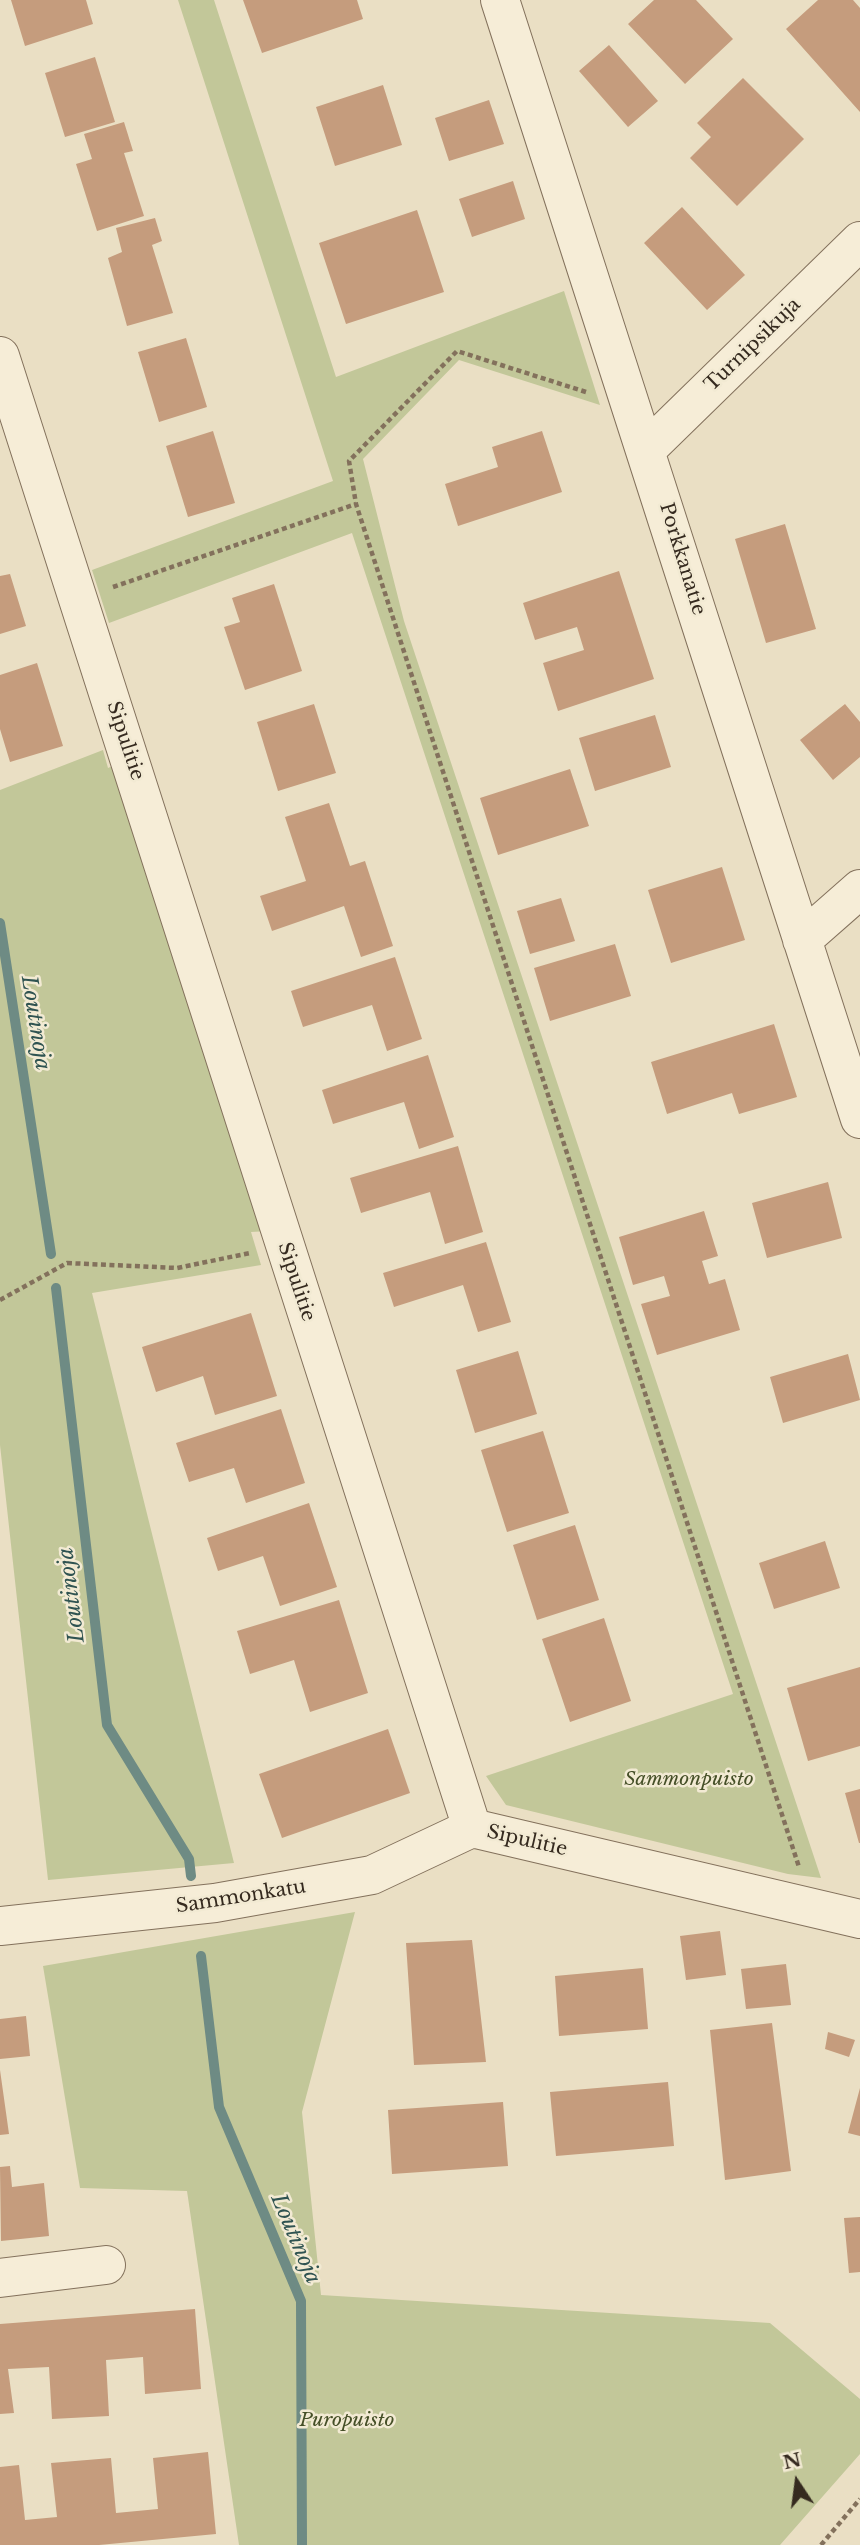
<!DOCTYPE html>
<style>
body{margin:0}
#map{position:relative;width:860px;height:2545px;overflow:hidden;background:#eadfc4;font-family:"Libre Baskerville",serif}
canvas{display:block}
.north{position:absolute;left:762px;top:2447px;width:70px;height:70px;-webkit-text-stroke:5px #f2ead3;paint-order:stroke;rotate:347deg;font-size:19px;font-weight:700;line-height:28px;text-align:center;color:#352a1f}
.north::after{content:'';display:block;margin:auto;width:24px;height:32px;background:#352a1f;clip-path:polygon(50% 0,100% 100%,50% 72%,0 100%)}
</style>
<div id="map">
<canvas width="860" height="2545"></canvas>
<div class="north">N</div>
</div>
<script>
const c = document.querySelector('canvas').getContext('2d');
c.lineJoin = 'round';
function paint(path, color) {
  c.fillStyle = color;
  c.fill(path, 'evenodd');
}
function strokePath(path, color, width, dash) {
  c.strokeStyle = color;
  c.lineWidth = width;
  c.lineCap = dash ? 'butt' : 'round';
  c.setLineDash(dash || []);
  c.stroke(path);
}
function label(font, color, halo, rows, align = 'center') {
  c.font = font + ' "Libre Baskerville",serif';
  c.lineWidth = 5;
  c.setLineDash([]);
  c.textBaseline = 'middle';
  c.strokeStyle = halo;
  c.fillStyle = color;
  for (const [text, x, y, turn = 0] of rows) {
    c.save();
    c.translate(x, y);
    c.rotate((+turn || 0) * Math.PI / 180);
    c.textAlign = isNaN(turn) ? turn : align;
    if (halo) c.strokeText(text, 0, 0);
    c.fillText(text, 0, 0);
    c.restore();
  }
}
const green = new Path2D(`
 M178 0H214L336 377 564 291 600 405 459 360 363 459 404 621 821 1878 788 1874 506 1805 486 1776 733 1694 352 533 109 623 92 570 333 481Z
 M103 750 108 768 119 763 268 1231 251 1232 261 1265 92 1293 234 1863 48 1880 0 1445V790Z
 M355 1912 302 2112 321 2295 770 2323 860 2399V2454L780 2545H239L187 2191 80 2188 43 1966Z`);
const stream = new Path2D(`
 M0 923 51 1254
 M56 1288 107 1725 189 1859 191 1876
 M201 1956 219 2107 301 2301 302 2545`);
const building = new Path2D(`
 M11 0H86L93 24 25 46Z
 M243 0H357L363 19 262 53Z
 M654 0H696L733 39 685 84 628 24Z
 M818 0H853L860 8V112L786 29Z
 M609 45 658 101 628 127 579 71Z
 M95 57 115 122 65 137 45 73Z
 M743 78 804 139 737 206 690 158 711 137 697 123Z
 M383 85 402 145 335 166 316 107Z
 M489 100 504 144 449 161 435 118Z
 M124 122 133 151 124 153 144 216 97 231 76 164 92 159 84 134Z
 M513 181 525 219 472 237 459 199Z
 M682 207 745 275 707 310 644 243Z
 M417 210 444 292 346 324 319 243Z
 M155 218 162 241 152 245 173 313 127 326 108 258 122 252 116 228Z
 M186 338 207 407 159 422 138 352Z
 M213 431 235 503 188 517 166 446Z
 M542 431 562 492 458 526 445 484 498 467 492 447Z
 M785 524 816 629 766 643 735 539Z
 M619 571 654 679 558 711 543 663 584 650 577 627 535 640 523 603Z
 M10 574 26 626 0 634V576Z
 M274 584 302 671 245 690 224 627 240 622 232 598Z
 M37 663 63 746 10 762 0 729V675Z
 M314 704 336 773 278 791 257 722Z
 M845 704 860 722V757L833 780 800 740Z
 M655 715 671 767 595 791 579 738Z
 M570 769 589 826 498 855 480 798Z
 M329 803 350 866 365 861 393 946 361 957 344 906 272 931 260 896 306 881 285 817Z
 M722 867 745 940 671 963 648 890Z
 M561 898 575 941 530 954 517 911Z
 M615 944 631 996 550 1021 534 968Z
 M395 957 422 1039 387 1051 372 1005 303 1027 291 991Z
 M774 1024 797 1097 739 1114 732 1093 667 1114 651 1062Z
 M428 1055 454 1137 419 1149 404 1102 333 1124 322 1090Z
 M458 1146 483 1232 445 1244 430 1192 361 1213 350 1178Z
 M828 1182 842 1238 767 1258 752 1203Z
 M704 1211 718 1256 702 1261 709 1284 725 1279 740 1330 657 1355 641 1304 670 1296 664 1276 633 1285 619 1237Z
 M486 1242 511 1322 478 1332 463 1285 394 1307 383 1273Z
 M251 1313 277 1396 215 1415 203 1376 156 1392 142 1347Z
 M518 1351 537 1414 475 1433 456 1370Z
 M848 1354 860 1400 783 1423 770 1377Z
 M281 1409 305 1483 246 1503 234 1468 189 1482 176 1443Z
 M543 1431 569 1513 507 1532 481 1450Z
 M309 1503 337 1587 280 1606 263 1556 218 1571 207 1538Z
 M575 1525 599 1600 537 1620 513 1545Z
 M825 1541 840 1588 774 1609 759 1563Z
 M339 1600 368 1693 310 1712 294 1660 250 1674 237 1631Z
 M604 1618 631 1701 570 1722 542 1639Z
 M860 1667V1746L808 1761 787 1688Z
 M388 1729 410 1793 282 1838 259 1774Z
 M860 1789V1843H859L845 1793Z
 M720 1931 726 1975 686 1980 680 1936Z
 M472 1940 486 2062 414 2065 406 1943Z
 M786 1964 791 2005 746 2009 741 1969Z
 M643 1968 648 2029 559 2036 555 1976Z
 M26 2016 30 2056 0 2059V2019Z
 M772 2023 791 2171 725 2180 710 2030Z
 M828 2032 855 2040 849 2057 825 2049Z
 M0 2070 9 2134 0 2135Z
 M668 2082 674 2146 556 2156 550 2092Z
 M860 2088V2136L848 2133Z
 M503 2102 508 2166 392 2174 388 2110Z
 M10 2166 12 2187 44 2183 49 2236 1 2241 0 2167Z
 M860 2217V2272L849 2273 844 2218Z
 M195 2309 201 2389 145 2394 143 2357 106 2360 109 2416 52 2419 49 2367 8 2369 14 2413 0 2414V2324Z
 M208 2452 216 2534 99 2545H0V2467L19 2465 25 2520 57 2517 51 2463 111 2458 116 2513 158 2509 153 2458Z`);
const path = new Path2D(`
 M586 392 457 351 349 461 356 504 799 1867
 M113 587 356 504
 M0 1300 67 1263 177 1268 250 1253
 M821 2545 860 2499`);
const minor = new Path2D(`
 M500 0 860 1119
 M0 356 472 1828 860 1919
 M647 449 860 241
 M802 940 860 889
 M0 1926 215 1903 372 1875 472 1828
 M0 2278 106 2265`);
const streetNames = [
 ["Turnipsikuja",753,345,-44],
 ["Porkkanatie",682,559,73],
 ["Sipulitie",125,741,72],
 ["Sipulitie",296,1282,72],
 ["Sipulitie",527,1841,13],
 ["Sammonkatu",241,1897,-9]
];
const parkNames = [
 ["Sammonpuisto",689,1780],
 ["Puropuisto",347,2421]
];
const waterNames = [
 ["Loutinoja",35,1023,81],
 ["Loutinoja",72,1595,-97],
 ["Loutinoja",295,2239,67]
];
paint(green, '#c2c799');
strokePath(stream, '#6e8b84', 10);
paint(building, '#c59c7d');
strokePath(minor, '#83715c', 40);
strokePath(path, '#83715c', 4.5, [5, 3.5]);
strokePath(minor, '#f6edd7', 38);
label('19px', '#352a1f', '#f2ead3', streetNames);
label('italic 19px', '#454f27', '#f2ead3', parkNames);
label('italic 21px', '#2f5351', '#f2ead3', waterNames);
</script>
